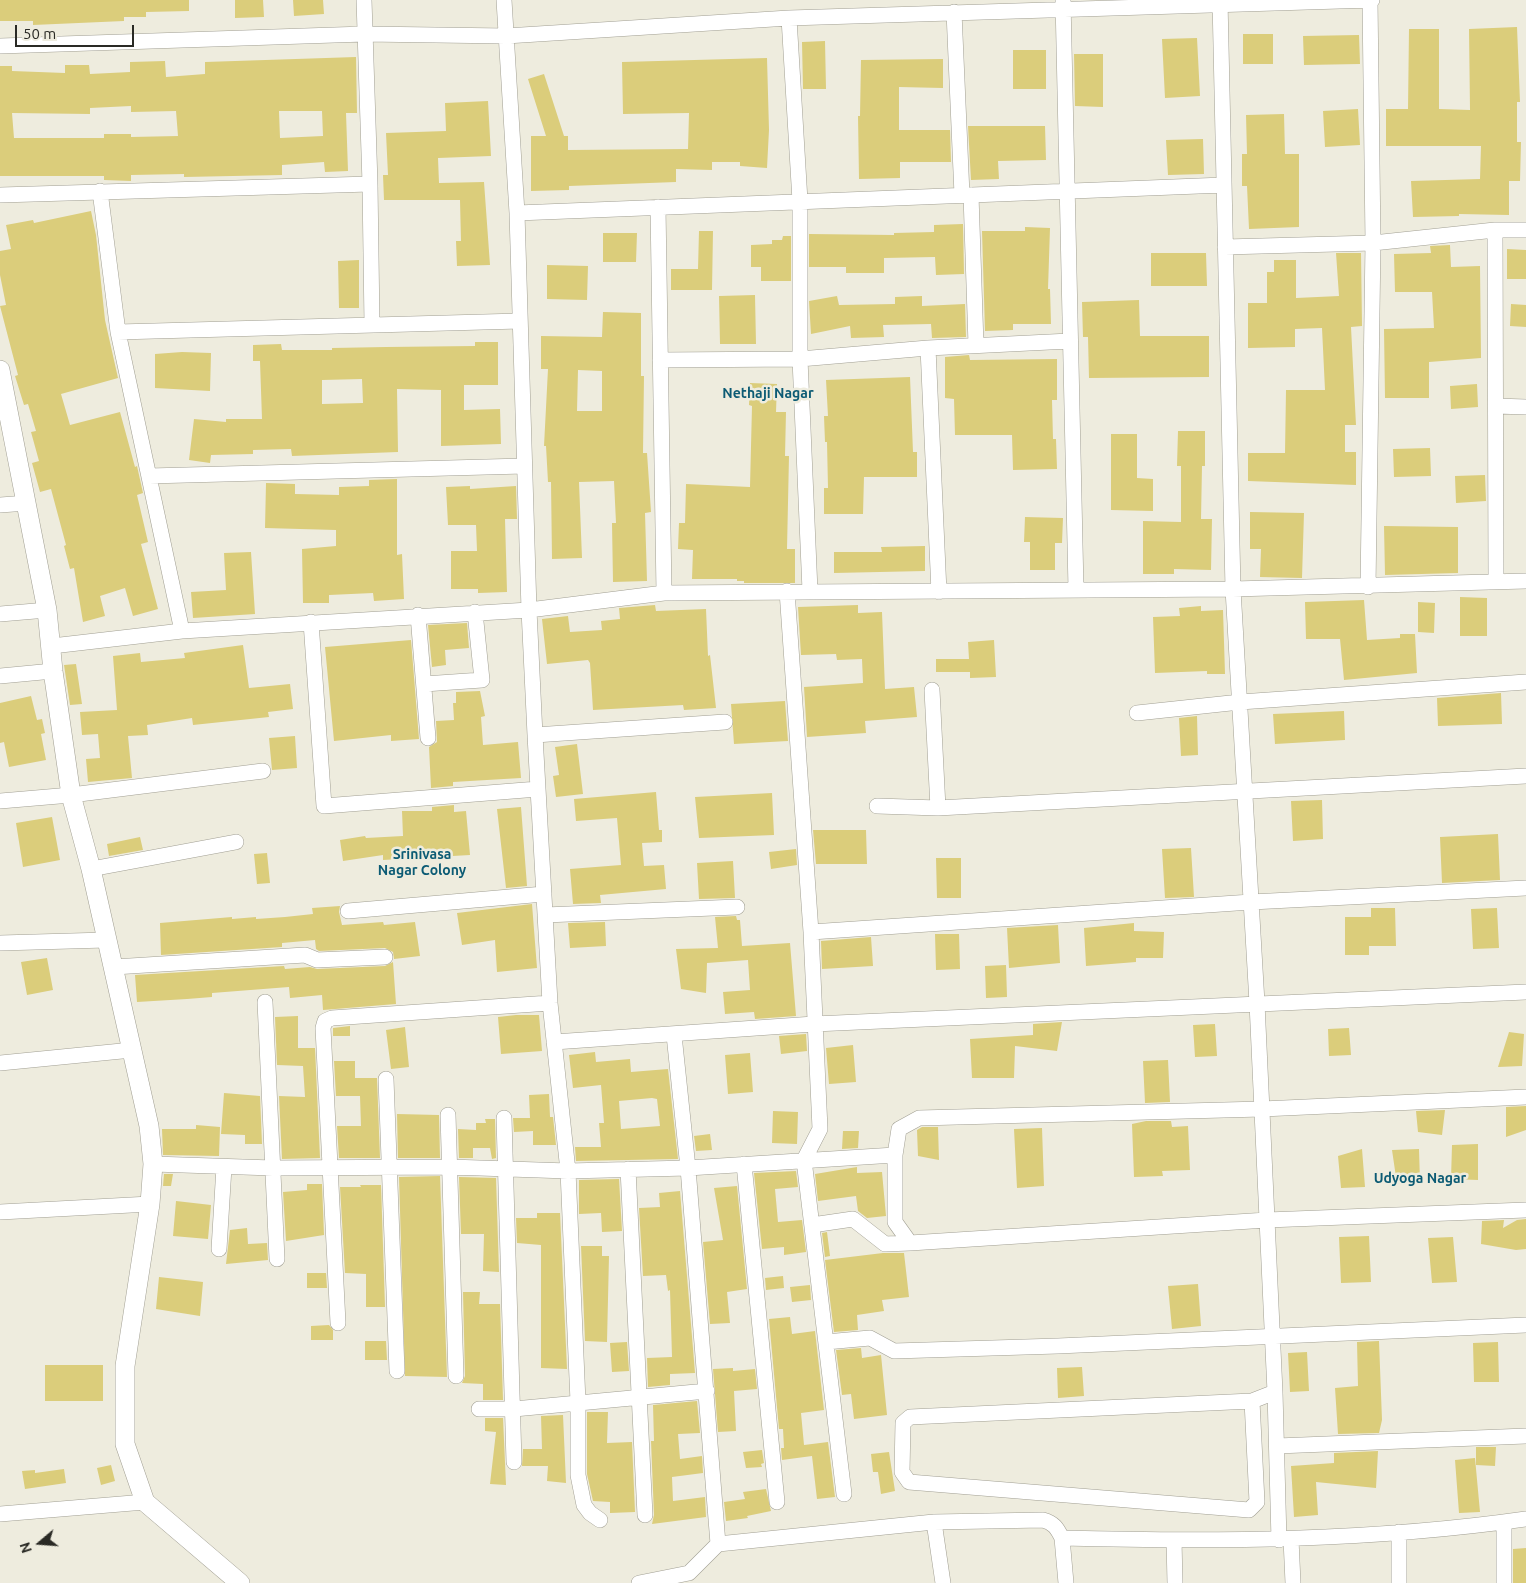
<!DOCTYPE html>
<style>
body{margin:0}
#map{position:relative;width:1526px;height:1583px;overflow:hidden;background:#eeecde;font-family:Ubuntu,sans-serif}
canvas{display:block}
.north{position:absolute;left:15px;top:1518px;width:50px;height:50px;-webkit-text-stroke:4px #eeecde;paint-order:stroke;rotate:252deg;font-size:14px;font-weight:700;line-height:20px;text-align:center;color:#2a2a25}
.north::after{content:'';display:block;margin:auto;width:18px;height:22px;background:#2a2a25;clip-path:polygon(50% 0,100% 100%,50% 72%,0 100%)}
.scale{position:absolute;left:15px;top:25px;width:119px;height:22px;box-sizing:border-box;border:2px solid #2a2a25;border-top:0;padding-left:6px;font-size:15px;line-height:18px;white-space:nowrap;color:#2a2a25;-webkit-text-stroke:4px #eeecde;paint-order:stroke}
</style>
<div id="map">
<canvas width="1526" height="1583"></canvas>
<div class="north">N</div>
<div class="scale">50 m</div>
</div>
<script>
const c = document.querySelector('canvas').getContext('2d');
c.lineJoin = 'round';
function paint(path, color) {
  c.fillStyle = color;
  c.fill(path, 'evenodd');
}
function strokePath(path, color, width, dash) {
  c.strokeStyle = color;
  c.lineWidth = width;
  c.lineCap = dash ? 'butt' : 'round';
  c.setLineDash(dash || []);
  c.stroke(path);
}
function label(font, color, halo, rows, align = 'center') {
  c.font = font + ' Ubuntu,sans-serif';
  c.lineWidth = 5;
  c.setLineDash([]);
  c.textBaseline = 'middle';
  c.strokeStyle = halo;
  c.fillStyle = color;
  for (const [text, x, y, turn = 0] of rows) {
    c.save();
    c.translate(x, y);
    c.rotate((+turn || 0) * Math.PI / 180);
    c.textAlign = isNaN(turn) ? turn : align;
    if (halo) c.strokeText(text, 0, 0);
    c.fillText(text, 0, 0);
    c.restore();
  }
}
const building = new Path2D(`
 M0 0H189V11L146 12V17H124V21L33 25V21H0Z
 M235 0H263L264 17 235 18Z
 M293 0H323L324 14 294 16Z
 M1517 27 1520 102H1517V142H1521L1520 181H1509V215L1459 214V216L1413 217 1411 181 1480 179 1481 146H1386V109H1408L1409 29H1439V109L1470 110 1469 29Z
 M1243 34H1273V64H1243Z
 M1359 35 1360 64 1304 65 1303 36Z
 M1197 38 1200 96 1165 98 1162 39Z
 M825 41 826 89H803L802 42Z
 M1013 50H1046V89H1013Z
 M1074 54H1103V107L1075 106Z
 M356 57 357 113H346L348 171 325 172 324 162 282 165V175L184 177V174L131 175V181L104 180V176H0V66H12V71L65 73V65H89L90 74 130 72V62L165 61 166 77 205 74V62ZM131 106V112L176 111 178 136 131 137V134H104V138H14L12 113 90 114V108ZM279 111H322L323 136 280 138Z
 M767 58 769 130 767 168 740 166V162H712V170L676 169V182L569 186V190L531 191V136H546L528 79 544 74 564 136H568V150L688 149 689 113 623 114 622 62Z
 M943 59V88L899 87V130H950L951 162H900V178L859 179 858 116H860L861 60Z
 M488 101 491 156 438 158 439 183 484 182 490 265 457 266 456 241H461L460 200H384L383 175H388L386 133 446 131 445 103Z
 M1358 109 1360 145 1325 147 1323 111Z
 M1284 114 1285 154H1299V227L1249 229 1247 186H1242V154H1247L1246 115Z
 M968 126H1045L1046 160 998 161 999 179 971 180Z
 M1203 139 1204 174 1168 175 1166 140Z
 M91 211 96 235 105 320 118 378 61 394 70 425 120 412 135 467 137 466 143 493 137 495 148 542 141 544 158 609 133 616 125 588 100 596 105 616 83 622 74 568 70 569 64 546 66 545 51 489 40 492 32 463 39 461 31 432 36 431 28 404 24 405 15 376 18 375 0 306 6 305 0 275V251L11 249 6 225 33 220 34 223Z
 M963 224 964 274 936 275 935 257 884 258V273H846V267H809V234L894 235V233L934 232V225Z
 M1025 227 1050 228 1048 289H1050L1051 324H1013V330L985 331 982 231H1025Z
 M699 231H713L712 290H671V269H698Z
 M603 233H637L636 262H603Z
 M783 236H791V281H761V267H751V245L772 244V240H782Z
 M1450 245 1451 267 1480 266 1481 358 1429 362V398H1385L1384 329 1434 328 1432 292H1395L1394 254 1431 253 1430 246Z
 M1507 249 1526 250V279H1507Z
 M1151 253H1206L1207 286H1151Z
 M1336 253H1361L1362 326 1351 327 1356 425H1345V452H1356V485L1248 481V453H1285L1286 390H1325L1322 328 1295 329V347L1248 348V303H1267V272H1274V260H1296V298L1339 296Z
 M359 260V308H339L338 261Z
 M547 265 588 266 587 300 547 299Z
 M755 295 756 344H720L719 296Z
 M837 296 839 305 895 304V297L922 296V306L965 304 966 337 932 338 931 324 883 325 884 337 851 338 850 326 811 334 809 301Z
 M1139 300 1140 336H1209V377L1089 378 1088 337H1083L1082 302Z
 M1511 304 1526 305V327L1510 326Z
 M603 312 641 313V376H644L643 453H647L651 512 645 513 647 581 613 582 612 523H616L614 481 579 482 582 558 552 559 551 482H548L546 446H544L548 369H541V336L602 337ZM578 370 602 371V411H577Z
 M475 342H498V385H464V410L500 409 501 444 441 446V390L397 389 398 452 292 456 291 449 253 450V454L211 455 210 463 189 460 194 419 226 422V419H262L260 361H253V345L281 344 282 350H332V348L386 347 475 346ZM362 379 363 403 322 404V380Z
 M182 352 211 353 210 391 155 388V354Z
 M969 355 970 360 1057 359V400H1052L1053 439H1056L1057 469 1013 470 1012 435H955L954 399 945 398V357Z
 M910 377 913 452H917V477H864L863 514H824V488H828L827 442H825L824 416H828L826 380Z
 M750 383 777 384 776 412H786L785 456H789L787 549H795V583H744V581H737V579H692L693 550 678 549 679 523H685L686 484 750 487 752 406 749 405Z
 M1477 384 1478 407 1451 409 1450 386Z
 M1178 431H1205V466H1202L1201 519H1212L1211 570 1174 569V574H1143V521L1181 522V466H1177Z
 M1111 434H1137V478L1153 479V511L1111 510Z
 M1430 448 1431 476 1394 477 1393 449Z
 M1485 475 1486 501 1456 503 1455 476Z
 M397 479V555L402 554 404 599 374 601 373 593 329 595V603H303L302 549 336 546V530L265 528 266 483 295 484V494L339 495V487L369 486V480Z
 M470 486V489L516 486 517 519H505L507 592 478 593V589H451V551H477L476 525H448L446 487Z
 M1250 512 1304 513 1302 578 1260 577 1261 549H1250Z
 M1025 517 1063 518 1062 543H1055V570H1030V542H1024Z
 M1384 526 1458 527V573L1385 575Z
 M925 546V571L834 573V552H882L881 547Z
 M251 552 255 614 193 618 191 592 226 590 224 553Z
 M1460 597 1487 598V636H1460Z
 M1364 600 1367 640 1400 638V634H1415L1417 673 1344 680 1340 639H1306L1305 602Z
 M1418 602 1435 603 1434 633 1418 632Z
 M655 605 656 611 706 609 708 656 710 655 716 708 684 710 683 705 593 710 590 663 588 660 547 664 542 619 568 616 570 632 602 630 601 621 620 619 619 608Z
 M858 605V613L882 612 885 689 914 687 917 717 865 721 866 733 807 737 804 687 863 683 862 659 837 660 836 654 801 655 798 607Z
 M1201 606V611L1223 610 1225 674H1207V671L1155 673 1153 617 1180 616 1179 608Z
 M467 623 469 648 445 650 446 665 432 667 428 625Z
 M411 640 419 739 391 741V735L334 741 325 647Z
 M994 640 996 677 970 678V672H936V659H969L968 642Z
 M243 645 249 688 290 684 293 709 268 712 269 717 193 725 192 718 147 725 148 735 128 736 132 778 88 782 86 759 100 758 98 734 82 735 80 712 117 710 113 656 140 653 141 662 185 658 184 653Z
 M76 664 82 704 70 705 64 665Z
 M480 691 485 716 481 717 483 745 518 742 521 778 453 782V786L431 788 429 747 437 742 436 721 454 720 453 703H456V692Z
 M1501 693 1502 724 1438 726 1437 698Z
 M31 696 37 720 42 719 45 733 41 734 46 760 9 767 4 742 0 743V703Z
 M785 701 788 741 734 744 731 704Z
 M1344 711 1345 740 1275 744 1273 714Z
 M1197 716 1198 755 1181 756 1179 718Z
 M295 736 297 768 272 770 269 738Z
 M577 744 583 794 556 797 553 776 559 775 555 747Z
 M656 792 659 830H662V842L642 843 644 866 664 865 666 889 600 895 601 903 573 904 570 869 621 865 617 818 576 821 574 799Z
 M772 793 774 835 699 838 695 797Z
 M1322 800 1323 839 1293 841 1291 801Z
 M454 805V812L466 811 470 855 383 860V855L343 861 340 840 365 836 366 838 403 836 402 811H432V807Z
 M521 807 527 886 506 888 497 809Z
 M52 817 60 860 23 867 16 823Z
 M813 830H866L867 864H816Z
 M1498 834 1500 880 1442 883 1440 837Z
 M140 837 143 850 109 856 107 844Z
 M1191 848 1194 897 1165 898 1162 849Z
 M796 849 797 865 771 869 769 852Z
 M267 853 270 883 257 884 254 854Z
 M936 858H961V898H937Z
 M733 861 735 898 699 899 697 863Z
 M532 904 537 968 497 972 495 940 462 945 457 913Z
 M340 906 339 912 342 925 383 922 384 925 415 922 420 956 394 959 393 952 385 948 319 951 316 949 315 940 282 943V947L161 955 160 923 232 917V919L256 917V919L285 917 313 914 312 908Z
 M1371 908H1395L1396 946H1369V955H1345V917H1371Z
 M1497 908 1499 948 1473 949 1471 909Z
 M736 916 737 920H740L742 946 790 943 796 1016 755 1019 754 1012 725 1014 723 992 750 990 748 960 707 963 706 993 681 989 676 949 718 948 715 917Z
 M605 922 606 946 570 948 568 923Z
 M1134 923V931L1164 932 1163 958H1136V962L1086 966 1084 928Z
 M1058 925 1060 963 1009 968 1007 928Z
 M935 934H959L960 969 936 970Z
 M871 937 873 966 822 969 821 941Z
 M47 958 53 990 27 995 21 962Z
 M393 962 396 1004 323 1010 322 995 290 998 289 987 212 993V997L187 999 137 1002 135 975 284 966 285 969 310 967 317 969 385 966Z
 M1006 965 1007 997 986 998 985 966Z
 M516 1015H539L542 1051 501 1054 498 1017Z
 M298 1016V1048H315L320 1158 282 1159 279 1096 305 1097 303 1066 277 1065 275 1017Z
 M1062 1022 1057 1051 1015 1046 1014 1078H972L970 1039 1033 1035V1024Z
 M1215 1024 1217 1056 1195 1057 1193 1025Z
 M350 1026V1036H333V1028Z
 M405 1027 409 1067 391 1069 386 1030Z
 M1349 1028 1351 1055 1329 1056 1328 1029Z
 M1509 1032 1524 1034 1522 1066 1498 1067Z
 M806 1034 807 1051 781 1054 779 1036Z
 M853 1045 856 1082 829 1084 826 1048Z
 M595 1052 596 1062 630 1059 631 1072 668 1069 678 1159 576 1161 575 1147H601L599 1123H604L601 1085 573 1088 569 1055ZM652 1098 657 1099 660 1126 621 1129 619 1101Z
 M750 1053 753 1092 728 1094 725 1055Z
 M1168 1060 1170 1102 1145 1103 1143 1061Z
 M334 1061H355V1078H377L380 1158H339L337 1126H361L360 1096H336Z
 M224 1093 260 1096 262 1144H245V1135L221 1134Z
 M549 1094 550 1117H553L556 1145H533V1131L514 1132 513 1118H530L529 1095Z
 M1526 1106V1130L1506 1137V1107Z
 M1445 1110 1442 1135 1418 1132 1416 1111Z
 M773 1111 798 1112 797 1144 772 1143Z
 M397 1114 439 1115 440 1158H398Z
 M485 1119H495L496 1158 492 1159 490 1148H473V1158H459L458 1129 476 1130V1123H486Z
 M1146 1121H1171L1172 1127 1188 1126 1190 1170 1162 1171 1163 1176 1134 1177 1132 1124Z
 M196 1125 220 1127 219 1156 163 1155 162 1129H196Z
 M922 1127H938L939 1160 918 1156 917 1130Z
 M1042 1128 1044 1186 1017 1188 1014 1129Z
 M843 1131H859L858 1148 842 1149Z
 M710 1134 712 1150 696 1151 694 1136Z
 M1478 1144V1180L1451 1179 1452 1145Z
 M1362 1149 1365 1187 1341 1188 1338 1156Z
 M1419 1149 1420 1182 1397 1184 1392 1150Z
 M857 1167V1173L882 1172 886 1216 867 1218 858 1211 856 1196 818 1201 815 1174Z
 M796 1171 798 1187 775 1189 778 1222 802 1220 806 1252 784 1255V1247L762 1249 754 1173Z
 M164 1174H173L171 1186H163Z
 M440 1176 447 1377 405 1376 399 1177Z
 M459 1177 496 1178 499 1272 483 1271 484 1234H461Z
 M619 1179 622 1231 602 1232 601 1213 579 1214V1180Z
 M307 1184H322L324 1235 286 1241 283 1192 307 1190Z
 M360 1185H381L385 1307H366V1274L345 1273 340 1187H361Z
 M737 1186 747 1289 727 1292 730 1323 710 1324 703 1242 723 1240 714 1188Z
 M680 1191 695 1373 670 1374V1385L648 1387 647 1358 672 1357 670 1290 668 1291 666 1275 643 1276 639 1208 660 1207 659 1193Z
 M176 1201 211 1205 208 1239 173 1236Z
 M537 1213H560L567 1369 541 1368V1245L517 1243 516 1218H537Z
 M1526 1219V1249L1516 1250 1481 1244 1482 1221 1504 1220 1503 1228 1517 1220Z
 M247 1228 248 1244 267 1243 268 1260 226 1264 230 1230Z
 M827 1232 830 1256 825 1257 822 1233Z
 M1369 1236 1371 1282 1341 1283 1339 1237Z
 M1453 1237 1457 1282 1432 1283 1428 1238Z
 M581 1246H602V1256H609L607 1342 585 1341Z
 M883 1253H904L909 1297 882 1300 884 1311 857 1315 858 1330 834 1332 825 1260Z
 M307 1273H326L327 1288H307Z
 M783 1276 784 1288 766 1290 765 1278Z
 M159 1277 203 1282 200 1316 156 1309Z
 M1198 1284 1201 1326 1172 1329 1168 1286Z
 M810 1285 811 1300 792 1302 790 1287Z
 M463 1292H480L479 1304H500L503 1400H483V1384L462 1383 465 1376Z
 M790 1317 792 1334 815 1331 824 1410 801 1413 804 1445 828 1442 835 1497 817 1499 812 1456 782 1460 781 1448H784L783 1429H779L769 1319Z
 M329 1325 333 1330V1340H311V1326Z
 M365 1341H386L387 1360H365Z
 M1379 1341 1382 1420 1379 1433 1338 1434 1335 1388 1358 1386 1357 1342Z
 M627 1342 629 1371 612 1372 610 1343Z
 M1498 1342 1499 1382H1474L1473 1343Z
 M861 1348 862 1358 881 1355 887 1415 854 1419 851 1394 842 1395 836 1350Z
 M1307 1352 1309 1391 1290 1392 1288 1353Z
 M45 1365H103V1401H45Z
 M1082 1367 1084 1396 1058 1398 1057 1368Z
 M733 1368V1371L755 1369 757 1389 734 1391 736 1431 718 1432 713 1369Z
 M697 1401 700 1433 678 1434 680 1459 702 1456 703 1473 672 1477 673 1501 705 1497 706 1517 652 1524 654 1515 651 1441H654L653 1405Z
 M587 1412H608L607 1443 632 1442 635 1512 610 1513V1502L593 1501 587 1474Z
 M563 1415 566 1483 547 1481 548 1466H522L523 1449H542L541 1416Z
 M485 1418H503L506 1485 490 1484 496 1432 485 1431Z
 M1476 1447H1496L1495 1466 1476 1465Z
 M762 1450 764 1463 761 1464 762 1467 746 1468 743 1452Z
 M1378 1451 1376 1488 1316 1482 1318 1515 1294 1517 1291 1466 1334 1463V1453Z
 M889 1452 895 1491 881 1494 878 1472H873L871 1454Z
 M1475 1458 1480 1512 1459 1513 1455 1460Z
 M111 1465 115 1481 101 1485 97 1468Z
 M64 1469 66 1483 25 1489 22 1471 35 1470V1473Z
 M766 1489 771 1511 747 1516 748 1518 726 1521 724 1502 745 1499 743 1492Z
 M1526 1548V1583H1513V1549Z`);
const minor = new Path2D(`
 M504 0 517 213 529 610 535 735 550 1003 568 1171 578 1402V1475L584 1505 590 1513 600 1520
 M1063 0 1076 589
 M1220 0 1233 589 1257 1003 1275 1392 1279 1540
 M954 12 962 195
 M789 18 800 201V359L810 591
 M0 46 365 34 506 36 789 18 1372 0
 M370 184 372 325
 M100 191 118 332 182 631
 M0 195 370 184 364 0
 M971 195 976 345
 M658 207 664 593
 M517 213 1224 185
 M1495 230 1496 582
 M1225 247 1373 243 1495 230H1526
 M118 332 520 321
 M928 348 939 592
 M660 360 800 359 928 348 1070 341
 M1496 406 1526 407
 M149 476 524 466
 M0 505 27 503
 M1368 587 1373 243 1370 0
 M787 591 811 932 820 1129 804 1160 844 1494
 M0 614 47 610
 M418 615 428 738
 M311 622 324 806 538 789
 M52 646 182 631 529 610 664 593 1233 589 1526 581
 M0 676 53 671
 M424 684 482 680 475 612
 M932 690 938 808
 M1137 713 1240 702 1526 682
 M535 735 725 722
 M0 801 71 795 263 771
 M877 806 938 808 1526 776
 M91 869 236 842
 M348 911 544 894
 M545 915 737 907
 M811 932 1251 902 1526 888
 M0 943 106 940
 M114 967 305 955 317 960 385 957
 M265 1002 277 1259
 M674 1035 688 1168 718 1544
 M554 1042 814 1024 1526 992
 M0 1063 132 1050
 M386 1079 397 1371
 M1526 1097 1262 1109 919 1118 899 1129 895 1155V1222L910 1243 1267 1220 1526 1210
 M448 1115 456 1376
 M504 1118 514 1462
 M153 1164 273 1168 450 1167 568 1171 688 1168 895 1155
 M744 1164 777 1502
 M628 1169 645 1515
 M0 1212 150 1204
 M812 1225 853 1219 885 1244 910 1243
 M219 1249 224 1167
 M338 1323 323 1028 325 1021 332 1018 550 1003
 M826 1342 870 1338 894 1351 1058 1346 1526 1325
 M1252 1401 1257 1502 1249 1510 909 1482 902 1472 903 1423 910 1417 1252 1401 1275 1392
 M479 1409H514L707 1391
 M1277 1446 1526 1436
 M0 1514 145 1502
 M934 1522 943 1583
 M1504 1522V1583
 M1399 1532V1583
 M1062 1538 1066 1583
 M1291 1539 1293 1583
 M1174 1540 1175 1583
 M639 1583 689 1573 718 1544 934 1522 1043 1520C1054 1523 1057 1528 1062 1538 1217 1542 1372 1541 1526 1519`);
const tertiary = new Path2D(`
 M0 370 47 610 53 671 71 795 91 869 149 1126 153 1164 150 1204 125 1366V1444L145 1502 240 1583`);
const neighbourhoodNames = [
 ["Nethaji Nagar",768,393],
 ["Srinivasa",422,854],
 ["Nagar Colony",422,870],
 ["Udyoga Nagar",1420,1178]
];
paint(building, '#dbcd7b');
strokePath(minor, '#a19f93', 16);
strokePath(tertiary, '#a19f93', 20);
strokePath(minor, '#fff', 15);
strokePath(tertiary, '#fff', 19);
label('bold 14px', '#0c5b74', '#eeecde', neighbourhoodNames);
</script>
